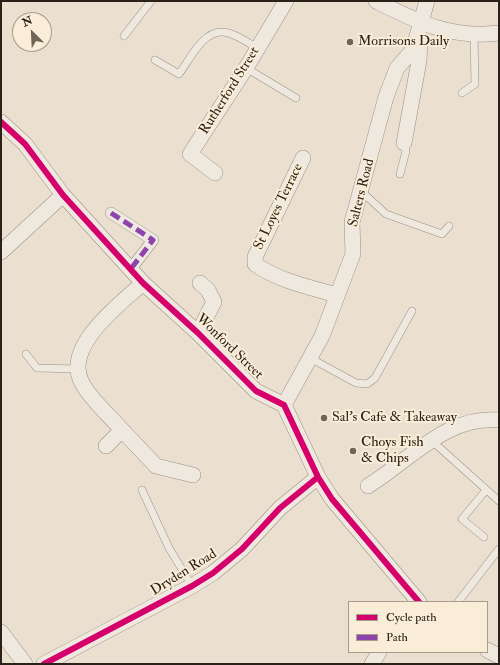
<!DOCTYPE html>
<style>
body{margin:0}
#map{position:relative;width:500px;height:665px;overflow:hidden;background:#ebe0cf;font-family:"IM FELL Double Pica",serif}
canvas{display:block}
.frame{position:absolute;inset:0;border:2px solid #2c2118;pointer-events:none}
.legend{position:absolute;left:348px;top:601px;width:140px;height:52px;box-sizing:border-box;background:#faedd7;border:1px solid #a89b8b;margin:0;padding:5px 7px;list-style:none;font-size:12px;color:#2c2118}
.legend li{display:flex;align-items:center;gap:8px;height:20px}
.legend b{width:20px;border:1px solid #a89b8b}
.north{position:absolute;left:12px;top:12px;width:40px;height:40px;box-sizing:border-box;background:#faedd7;border:1px solid #a89b8b;border-radius:50%;rotate:336deg;font-size:11px;font-weight:700;line-height:16px;text-align:center;color:#2c2118}
.north::after{content:'';display:block;margin:auto;width:14px;height:18px;background:#6f6458;clip-path:polygon(50% 0,100% 100%,50% 72%,0 100%)}
</style>
<div id="map">
<canvas width="500" height="665"></canvas>
<div class="frame"></div>
<ul class="legend">
<li><b style="height:5px;background:#d6006c"></b>Cycle path</li>
<li><b style="height:5px;background:#8e44ad"></b>Path</li>
</ul>
<div class="north">N</div>
</div>
<script>
const c = document.querySelector('canvas').getContext('2d');
c.lineJoin = 'round';
function strokePath(path, color, width, dash) {
  c.strokeStyle = color;
  c.lineWidth = width;
  c.lineCap = dash ? 'butt' : 'round';
  c.setLineDash(dash || []);
  c.stroke(path);
}
function label(font, color, halo, rows, align = 'center') {
  c.font = font + ' "IM FELL Double Pica",serif';
  c.lineWidth = 4;
  c.setLineDash([]);
  c.textBaseline = 'middle';
  c.strokeStyle = halo;
  c.fillStyle = color;
  for (const [text, x, y, turn = 0] of rows) {
    c.save();
    c.translate(x, y);
    c.rotate((+turn || 0) * Math.PI / 180);
    c.textAlign = isNaN(turn) ? turn : align;
    if (halo) c.strokeText(text, 0, 0);
    c.fillText(text, 0, 0);
    c.restore();
  }
}
const service = new Path2D(`
 M124 36 151 1
 M155 60 179 74C189 61 203 30 223 32 235 33 247 42 257 48
 M246 68 296 98
 M462 93 475 84 474 35
 M400 174 406 151 404 143
 M361 191 386 214 442 234 449 226
 M26 354 37 368 78 369
 M310 358 356 383 367 384 375 378 412 311
 M431 440 499 501
 M142 490 169 548 192 586
 M484 537 462 519 486 490
 M458 602 499 549`);
const pedestrian = new Path2D(`
 M111 213 153 240 130 270`);
const minor = new Path2D(`
 M376 1C418 22 450 39 499 33
 M1 122 25 144 63 195 143 283 198 333 256 391 284 405 318 477 332 499 419 602
 M404 143 419 61 420 38
 M303 158 255 257V264C276 280 312 288 337 295
 M215 173 190 154 246 68 286 1
 M1 252 63 195
 M198 333 214 302 208 290 200 283
 M284 405 322 336 353 254 352 222 386 97 397 68 413 50 427 1
 M122 430 156 466 193 475
 M106 446 122 430C109 415 91 400 82 383 62 347 120 304 143 283
 M368 486C379 479 390 471 400 463 431 440 458 417 499 420
 M1 632 25 664
 M487 650 499 656
 M44 664 192 586 213 573 242 549 280 508 318 477
 M372 664 379 652`);
const quiet = new Path2D(`
 M111 213 153 240 130 270`);
const cycleway = new Path2D(`
 M1 122 25 144 63 195 143 283 198 333 256 391 284 405 318 477 332 499 419 602
 M44 664 192 586 213 573 242 549 280 508 318 477`);
const markers = [
 [350,42,4,"#6f6458"],
 [324,418,4,"#6f6458"],
 [353,451,4,"#6f6458"]
];
const poiNames = [
 ["Morrisons Daily",358,42],
 ["Sal's Cafe & Takeaway",332,418],
 ["Choys Fish",361,443],
 ["& Chips",361,459]
];
const streetNames = [
 ["Rutherford Street",230,91,-58],
 ["Salters Road",362,193,-76],
 ["St Loyes Terrace",279,207,-64],
 ["Wonford Street",229,347,44],
 ["Dryden Road",184,573,-32]
];
strokePath(service, '#999186', 8);
strokePath(pedestrian, '#999186', 12);
strokePath(minor, '#999186', 16);
strokePath(service, '#eee8df', 7);
strokePath(pedestrian, '#eee8df', 11);
strokePath(minor, '#eee8df', 15);
strokePath(quiet, '#8e44ad', 5, [10, 5]);
strokePath(cycleway, '#d6006c', 6);
for (const [x, y, r, color] of markers) {
  const dot = new Path2D();
  dot.arc(x, y, r, 0, 2 * Math.PI);
  c.fillStyle = color;
  c.fill(dot);
  strokePath(dot, '#faedd7', 1.5);
}
label('14px', '#2c2118', '#faedd7', poiNames, 'left');
label('14px', '#2c2118', '#faedd7', streetNames);
</script>
